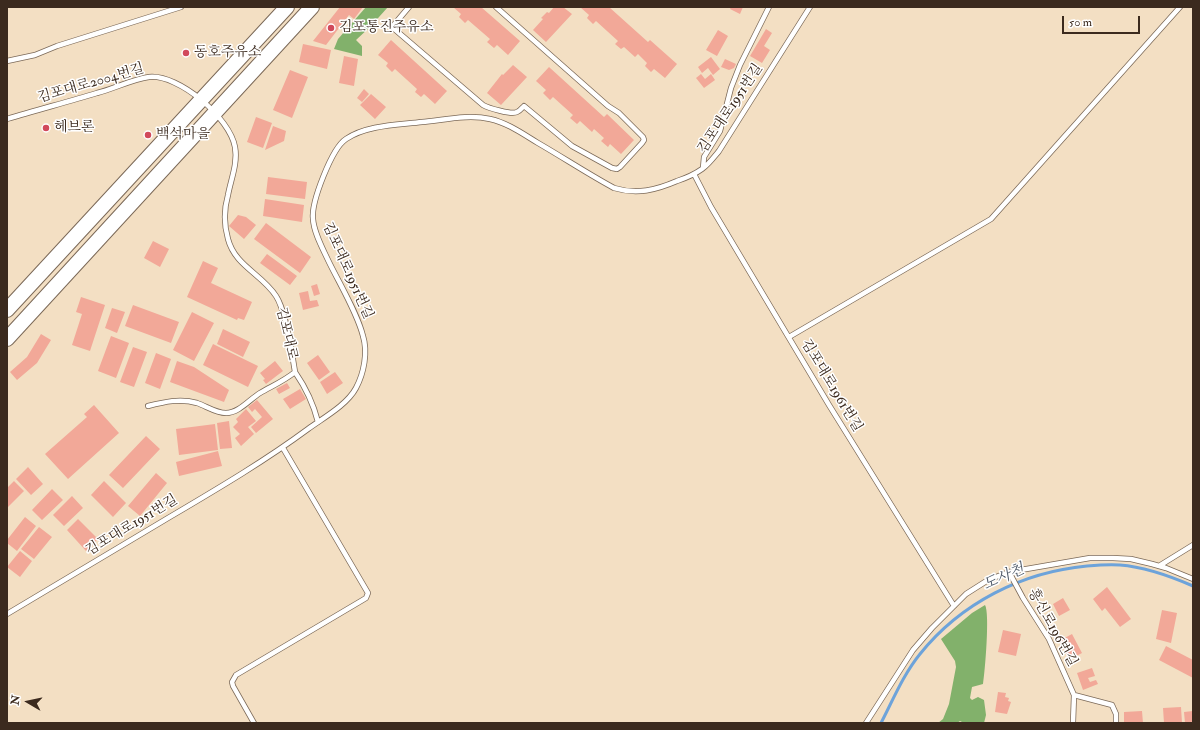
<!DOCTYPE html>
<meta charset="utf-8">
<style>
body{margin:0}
#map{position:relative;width:1200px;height:730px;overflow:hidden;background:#f3dfc3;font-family:"IM FELL Double Pica",serif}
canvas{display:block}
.frame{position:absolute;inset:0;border:8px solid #3b2a1e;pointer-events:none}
.north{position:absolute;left:8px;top:682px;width:40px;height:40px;-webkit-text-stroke:3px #fff;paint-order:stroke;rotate:279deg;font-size:11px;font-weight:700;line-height:16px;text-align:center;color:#3b2a1e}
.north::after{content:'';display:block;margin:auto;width:14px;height:18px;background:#3b2a1e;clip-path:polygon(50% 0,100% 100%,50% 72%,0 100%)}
.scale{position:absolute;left:1062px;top:16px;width:78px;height:18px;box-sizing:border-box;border:2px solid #3b2a1e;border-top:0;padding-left:5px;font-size:12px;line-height:14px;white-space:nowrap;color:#3b2a1e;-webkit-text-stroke:3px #fff;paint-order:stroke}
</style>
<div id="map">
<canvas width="1200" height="730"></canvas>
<div class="frame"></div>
<div class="north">N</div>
<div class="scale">50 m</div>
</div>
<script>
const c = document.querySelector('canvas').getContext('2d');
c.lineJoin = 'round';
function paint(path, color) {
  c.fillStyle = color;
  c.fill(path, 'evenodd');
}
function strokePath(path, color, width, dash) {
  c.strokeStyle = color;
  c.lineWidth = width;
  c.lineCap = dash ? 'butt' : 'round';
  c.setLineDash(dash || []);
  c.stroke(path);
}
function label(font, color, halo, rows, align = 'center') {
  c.font = font + ' "IM FELL Double Pica","Noto Serif KR",serif';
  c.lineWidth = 3;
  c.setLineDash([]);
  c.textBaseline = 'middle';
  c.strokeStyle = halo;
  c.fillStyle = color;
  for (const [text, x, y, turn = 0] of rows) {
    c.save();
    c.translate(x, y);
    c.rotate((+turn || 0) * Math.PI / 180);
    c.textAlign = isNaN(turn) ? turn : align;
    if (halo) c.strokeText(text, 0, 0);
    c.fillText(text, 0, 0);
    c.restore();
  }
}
const forest = new Path2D(`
 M366 7H388L370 27 356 40 362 46V56L334 49 338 39Z
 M985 605C990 613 985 672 983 684L972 687 970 698 972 700 978 697 984 700 986 715 984 723H964L960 721 957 723H938L943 719 949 704 956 667 955 661 941 639 972 613Z`);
const stream = new Path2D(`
 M881 723C893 700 903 675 920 654 961 603 1022 572 1087 566 1098 565 1109 564 1120 565 1146 567 1170 576 1193 586`);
const building = new Path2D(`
 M340 7H363L354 19 349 15 326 45 313 41Z
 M453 7H481L520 41 508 55 497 45 494 48 487 42 490 39 468 20 465 23 459 17 461 14Z
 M554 7H563L572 14 546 42 533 30 543 19 541 18 547 12 549 13Z
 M580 7H609L648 42 650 40 677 64 665 78 654 69 651 72 645 66 647 63 638 54 635 57 624 47 621 49 615 44 618 41 596 21 593 24 587 18 589 15Z
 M731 7H743L740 14 730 9Z
 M766 29 772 33 764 46 770 50 762 63 750 56Z
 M718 30 728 36 717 56 706 50Z
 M391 40 447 91 435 104 424 94 421 97 415 92 417 89 395 69 392 72 386 66 388 63 378 55Z
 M303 44 331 50 327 69 299 62Z
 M344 56 358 59 354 86 339 83Z
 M711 57 720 69 713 75 708 68 702 73 698 67Z
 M725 59 736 64 734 68 729 70 721 67Z
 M513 65 527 77 501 105 487 93 502 74 503 75Z
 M549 67 604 117 607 114 634 140 621 154 610 144 608 147 601 141 604 138 594 129 592 132 580 121 577 124 570 118 573 115 553 97 550 100 543 93 546 90 536 81Z
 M290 70 308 77 292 118 273 110Z
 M701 74 705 79 711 74 715 80 704 88 696 78Z
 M364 89 369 94 362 102 357 98Z
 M371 94 386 107 375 119 360 105Z
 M256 117 272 123 263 148 247 142Z
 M273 126 286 131 284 141 265 150Z
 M268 177 307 182 305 199 266 194Z
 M265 199 304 205 302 222 263 216Z
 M238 215 246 217 256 225 244 239 229 226Z
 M266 223 311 257 300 273 254 239Z
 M153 241 169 249 160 267 144 258Z
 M267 254 297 276 290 285 260 263Z
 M203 261 218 268 211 283 252 302 244 320 238 318 237 320 187 297Z
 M317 284 320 294 314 296 311 286Z
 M308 291 310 301 317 300 319 306 303 310 299 293Z
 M81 297 105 305 90 351 72 345 82 314 76 312Z
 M133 305 179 322 171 343 125 326Z
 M112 308 125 312 117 333 105 328Z
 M192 312 214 323 194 361 173 350Z
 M223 329 250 342 243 357 217 344Z
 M41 334 51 340 37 363 17 380 10 372 27 357Z
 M111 336 129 343 116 378 98 371Z
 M213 344 258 366 248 387 203 365Z
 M133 347 147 352 134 387 120 382Z
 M156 353 171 359 160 389 145 383Z
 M318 355 330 372 319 380 307 363Z
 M177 361 194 367 229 390 224 402 170 382Z
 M275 361 283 371 266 384 263 380 265 379 260 373Z
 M335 372 343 383 327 394 320 382Z
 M287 383 290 388 279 394 276 389Z
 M300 389 306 399 290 409 283 399Z
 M257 400 273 419 256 433 251 427 262 417 255 409 252 412 248 407Z
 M94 405 119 433 68 479 45 454 87 417 84 414Z
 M246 409 256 421 248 427 254 434 241 446 235 438 240 434 233 427 238 422 236 419Z
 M229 421 232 448 220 449 217 423Z
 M215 424 218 450 179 455 176 429Z
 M146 436 160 449 123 488 109 475Z
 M218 451 222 466 179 476 176 462Z
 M28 467 43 484 31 495 16 479Z
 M156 473 167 483 140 516 128 506Z
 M14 481 24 491 7 508V488Z
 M104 481 126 503 113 517 91 495Z
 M52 489 63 500 42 520 32 510Z
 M72 496 83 508 64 526 53 515Z
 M25 517 36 526 17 551 7 543V540Z
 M78 519 98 539 86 551 67 530Z
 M39 527 52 537 34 559 21 549Z
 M20 551 32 561 20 577 7 567Z
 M1107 587 1131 619 1120 627 1105 608 1102 611 1093 599Z
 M1063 598 1070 610 1059 616 1053 604Z
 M1162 610 1177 613 1171 643 1156 639Z
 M1003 630 1021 634 1016 656 998 652Z
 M1072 634 1082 653 1069 660 1059 641Z
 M1166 646 1193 660V678L1159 660Z
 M1092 668 1095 676 1088 678 1090 682 1096 680 1098 684 1083 690 1077 673Z
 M998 692 1006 693 1005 697 1009 698 1008 701 1011 702 1007 714 995 712Z
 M1181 707 1182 723H1164L1163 708Z
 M1142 711 1143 723H1124V712Z
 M1193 711V723H1185L1184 712Z`);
const lane = new Path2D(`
 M409 7 392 27 483 105C488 108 512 115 517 112 520 111 522 108 524 106L572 146 612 168 617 169 620 167 642 143 644 140 643 137 619 113 608 106 496 7
 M7 61 35 55 57 46 181 7
 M7 119C37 110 67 102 97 93 113 89 133 79 149 77 179 74 230 118 235 147 238 163 231 179 228 195 224 209 224 225 228 239 235 266 262 274 276 296 286 311 292 353 295 372 284 381 272 386 260 393 250 399 239 413 226 413 216 413 206 406 197 403 180 398 164 402 148 406
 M703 168 704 157 720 131 731 88 740 65 769 7
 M694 174 711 207 829 405 954 606
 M789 337 991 219 1180 7
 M295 372C306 388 313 402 318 422
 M1159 566 1193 545
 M1009 572 1023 598 1049 639 1074 695 1112 705 1116 714V723
 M7 614C59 583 111 552 163 521 212 492 262 463 308 429 323 418 347 405 356 388 364 373 368 352 363 336 357 312 339 283 328 260 322 247 314 233 313 219 311 202 332 148 346 139 367 125 398 125 422 122 444 120 468 114 490 119 508 123 523 134 538 143 564 158 588 174 614 188 637 195 656 190 677 181 686 178 695 174 702 169 709 164 714 157 719 151L810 7
 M254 723 233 686 232 682 236 675 361 601 366 598 368 593 283 448
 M866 723 913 650 932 628 966 594 988 580 1009 572 1090 558H1113L1131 559 1152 564 1166 568 1193 579
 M1073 723 1074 695`);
const primary = new Path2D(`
 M7 310 287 7
 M7 339 312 7`);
const markers = [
 [331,28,4,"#d1495b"],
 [186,53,4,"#d1495b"],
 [46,128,4,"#d1495b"],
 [148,135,4,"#d1495b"]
];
const poiNames = [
 ["김포통진주유소",339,28],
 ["동호주유소",194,53],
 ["헤브론",54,128],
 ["백석마을",156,135]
];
const streetNames = [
 ["김포대로2004번길",91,84,-16],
 ["김포대로1951번길",731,109,-56],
 ["김포대로1951번길",347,271,66],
 ["김포대로",286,334,77],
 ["김포대로1961번길",831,386,59],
 ["김포대로1951번길",132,526,-31],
 ["흥신로196번길",1052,628,61]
];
const waterNames = [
 ["도사천",1004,578,-24]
];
paint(forest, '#82b16b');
strokePath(stream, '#6da3da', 3);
paint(building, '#f2a898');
strokePath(lane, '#7b6958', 6);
strokePath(primary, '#7b6958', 16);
strokePath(lane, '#fff', 4.5);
strokePath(primary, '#fff', 14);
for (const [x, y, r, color] of markers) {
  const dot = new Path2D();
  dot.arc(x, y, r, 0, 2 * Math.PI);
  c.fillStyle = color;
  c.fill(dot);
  strokePath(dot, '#fff', 1.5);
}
label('14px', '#3b2a1e', '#fff', poiNames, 'left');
label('14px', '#3b2a1e', '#fff', streetNames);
label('italic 15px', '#4f5a69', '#fff', waterNames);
</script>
